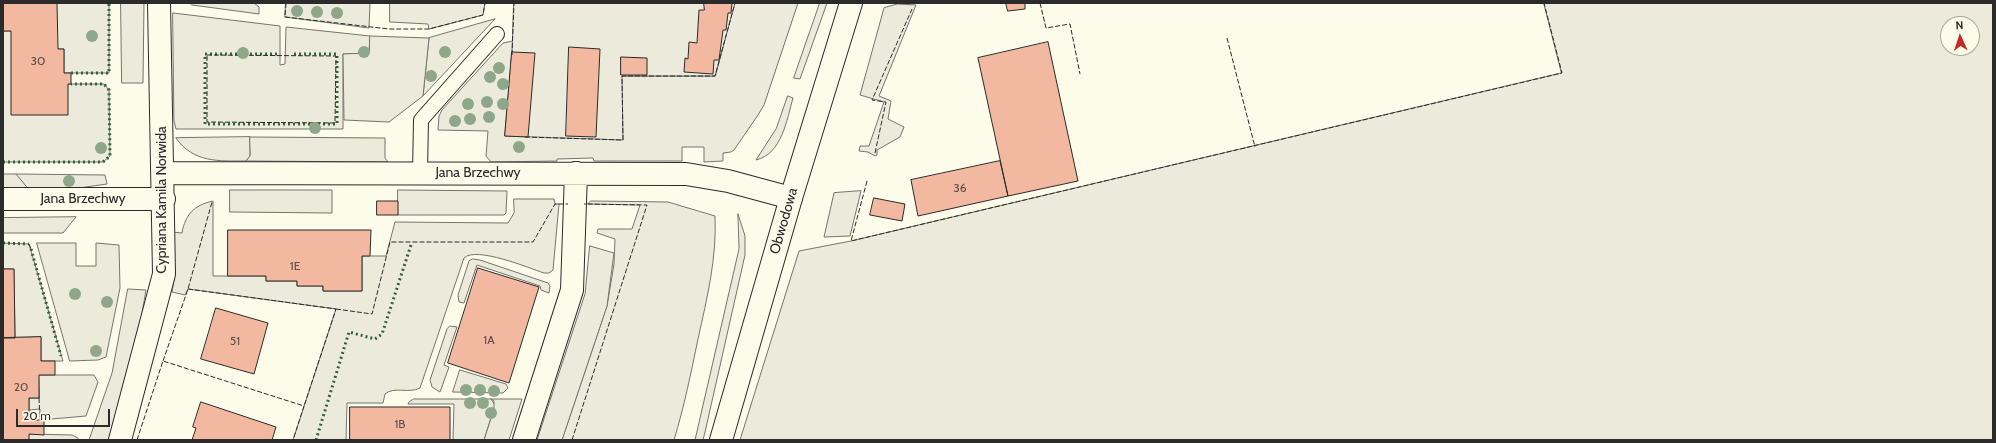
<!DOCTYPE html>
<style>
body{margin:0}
#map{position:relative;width:1996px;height:443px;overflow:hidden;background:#fdfbea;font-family:Cabin,sans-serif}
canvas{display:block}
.frame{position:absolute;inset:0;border:4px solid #2b2b2b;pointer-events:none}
.north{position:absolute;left:1940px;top:16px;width:40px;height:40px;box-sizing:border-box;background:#fdfbea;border:1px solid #a9a89e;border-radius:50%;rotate:357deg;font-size:11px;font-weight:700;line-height:16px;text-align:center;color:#2b2b2b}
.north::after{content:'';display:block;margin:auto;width:14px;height:18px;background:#c62828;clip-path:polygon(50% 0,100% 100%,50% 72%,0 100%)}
.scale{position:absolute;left:16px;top:409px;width:94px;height:18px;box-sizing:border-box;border:2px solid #2b2b2b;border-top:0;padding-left:5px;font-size:12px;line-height:14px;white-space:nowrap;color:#2b2b2b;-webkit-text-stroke:3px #fdfbea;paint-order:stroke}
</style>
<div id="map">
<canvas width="1996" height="443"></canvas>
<div class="frame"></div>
<div class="north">N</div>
<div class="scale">20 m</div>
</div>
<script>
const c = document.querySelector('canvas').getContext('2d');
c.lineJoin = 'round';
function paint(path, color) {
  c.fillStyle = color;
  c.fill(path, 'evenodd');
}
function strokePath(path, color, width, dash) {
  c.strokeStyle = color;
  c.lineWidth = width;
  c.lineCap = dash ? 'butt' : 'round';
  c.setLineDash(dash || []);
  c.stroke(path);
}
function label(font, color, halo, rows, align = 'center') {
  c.font = font + ' Cabin,sans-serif';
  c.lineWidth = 3;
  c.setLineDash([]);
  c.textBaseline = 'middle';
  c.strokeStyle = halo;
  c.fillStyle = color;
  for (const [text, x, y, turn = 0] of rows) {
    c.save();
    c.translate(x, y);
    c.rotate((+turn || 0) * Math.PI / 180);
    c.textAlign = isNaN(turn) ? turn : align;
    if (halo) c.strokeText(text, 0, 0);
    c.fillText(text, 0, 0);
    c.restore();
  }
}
const green = new Path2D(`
 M53 3H109V73H64V49H58Z
 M286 3H370L369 28 285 17Z
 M390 3H485L483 15 429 29 428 24 390 22Z
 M735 3H798L764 105 758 115 734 150 731 152 723 153V161L704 162V147H682V161H594L593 158 557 159V161L491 162 486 156 488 131 438 130 439 116 442 110 503 43 513 41 505 136 622 76H715Z
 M820 3H827L800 79 794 78Z
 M1544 3H1993V440H740L799 251 851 241 1561 73ZM1948 24H1972V48H1948Z
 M898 4 916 5 879 96 891 101 888 119 904 127 900 137 877 150V155L875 156 868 152 859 151 860 146H869L884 102 860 95 884 8Z
 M173 13 280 26V65L285 64 286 27 370 36 369 53 343 54V129H176L174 121Z
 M495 19 423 96 429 38Z
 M3 31H11L68 84H104L109 90 110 156 103 162H3Z
 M788 96 793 98C787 119 782 154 756 160L776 129Z
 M250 137V156L246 161C219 161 193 163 176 138Z
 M16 174 105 175 107 184 50 192H31Z
 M514 199H554L555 204H559L553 270 549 273H544C529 268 476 246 464 258L420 388C409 394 394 386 385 394L383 403H347L346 440H293L336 309 188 289 185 295 172 292 174 280 172 232 182 233C185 215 194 205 213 201V276H266V281H297V286H323V291H362V256H386L395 222 508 223 514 213Z
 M591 201 668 202 715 216C717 258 707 298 698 339 691 373 684 407 674 440H562L607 306 614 264 615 239 597 233 598 229H632L640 205 588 204Z
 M738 214 745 236V255L705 432 703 440H695L739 249Z
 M3 243 29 244 63 361H41V337L15 338 14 269H3Z
 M37 243H76V266H96V243L119 245 120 288 106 357 98 360 70 361Z
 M473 259 480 260 548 283 550 286 549 293 541 290 540 286 477 265 464 303 459 302 458 295 469 261Z
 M450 326 457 327 444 365 449 367 440 392 432 387 430 380 447 329Z
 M460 370 506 384 508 388 503 393 453 392Z
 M39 375H94L98 382 86 416 40 420V409L29 410V398H39Z
 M414 399H491L495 405 484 440H453L454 404H408L409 402Z
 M29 434 72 435 78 438V440H29Z`);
const parking = new Path2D(`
 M121 3H144L143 83H122Z
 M190 3H254L259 7V14L192 5Z
 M514 3H735L715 76H622L623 140 505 136 512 52Z
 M370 36 429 38 423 96 389 122 344 120 343 54 369 53Z
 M250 137 385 138V158L388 162 246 161 250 156Z
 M3 174H16L31 192H3Z
 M230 190H332V213L230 212Z
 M398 190 507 191 506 213 504 215H398Z
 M861 191 850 236 824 237 834 193Z
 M76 217 63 233H3V218Z
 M590 246 614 253 607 306 562 440H537L585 294Z
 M128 289 146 290 133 367 109 440H89L112 373Z
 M491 399H522L509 440H484L494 409V401Z`);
const building = new Path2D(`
 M3 3H57L58 49H64V73H71V84H68V115H11V31H3Z
 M704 3H732L731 13H728L726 30H723L719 60H714L713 74 684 72 685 58 688 59 689 42 697 43 699 10H704Z
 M1006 3H1025V9L1008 11Z
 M1048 42 1078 181 1008 196 978 58Z
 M569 47 600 49 596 137 566 136Z
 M512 52 535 53 528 137 505 136Z
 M621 57 647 58V75H621Z
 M1000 161 1008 196 918 216 911 180Z
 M874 198 905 204 902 221 870 215Z
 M377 201H398V215H377Z
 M228 230H371L370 256H362V291H323V286H297V281H266V276H228Z
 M478 268 539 287 509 383 448 363Z
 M3 269H14L15 338H3Z
 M216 308 268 323 254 374 201 359Z
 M41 337V361H55V375H39V398H29V420H44V435L29 434V440H3V338Z
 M201 402 276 427 272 440H192L196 428 193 427Z
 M350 407H450V440H350Z`);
const lane = new Path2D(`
 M420 173 421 120 497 34`);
const street = new Path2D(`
 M163 173 686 174 728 181 791 198
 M3 199H164
 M120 440 164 274 159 3
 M524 440 572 290 576 173`);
const secondary = new Path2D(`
 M721 440 791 198 851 3`);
const hedge = new Path2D(`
 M277 54H205V124H337V54H291
 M71 73H109V3
 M3 162H103L110 156 109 90 104 84H71
 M3 243 29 244
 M31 249 61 356
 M316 440 349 332 375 339 382 334 411 245`);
const fence = new Path2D(`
 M286 3 285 17 389 29H429L483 15 485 3
 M1040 3 1046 28 1070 24 1080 74
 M1227 38 1255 147
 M207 55 336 56 335 123 207 122Z
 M512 55 514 3
 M525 137 623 140 622 76H715L735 3
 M875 153 886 102 872 100 912 9
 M867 181 851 241 1562 73 1544 3
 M29 244 31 249
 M188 289 336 309 304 406
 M336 309 372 314 390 242H533L555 204H568
 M163 361 188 289 212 202
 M39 398 40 420
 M137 440 163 361 304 406 293 440
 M572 440 647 205 584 204`);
const trees = [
 [297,11],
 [317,12],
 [337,13],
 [92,36],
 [364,52],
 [445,52],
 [243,53],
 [499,68],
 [431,76],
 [490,77],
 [503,84],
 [487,102],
 [468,104],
 [503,104],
 [489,117],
 [470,119],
 [455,121],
 [315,128],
 [519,147],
 [101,148],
 [69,181],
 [75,294],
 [107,302],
 [96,351],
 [466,390],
 [480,390],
 [494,391],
 [470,403],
 [483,403],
 [491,413]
];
const numberNames = [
 ["30",38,61],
 ["36",960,188],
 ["1E",295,266],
 ["1A",489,340],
 ["51",235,341],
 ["20",21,387],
 ["1B",400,424]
];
const streetNames = [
 ["Jana Brzechwy",478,173],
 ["Jana Brzechwy",83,199],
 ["Cypriana Kamila Norwida",162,200,-90],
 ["Obwodowa",784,221,-74]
];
paint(green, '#ecebdb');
strokePath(green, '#74746e', 1);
paint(parking, '#eceadb');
strokePath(parking, '#74746e', 1);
paint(building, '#f2b8a0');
strokePath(building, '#2b2b2b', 1);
strokePath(lane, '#2b2b2b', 16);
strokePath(street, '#2b2b2b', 24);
strokePath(secondary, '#2b2b2b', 24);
strokePath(lane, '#fdfbea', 14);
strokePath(street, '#fdfbea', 22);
strokePath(secondary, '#fdfbea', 22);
strokePath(hedge, '#34623c', 3, [2, 3]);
strokePath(fence, '#2b2b2b', 1, [5, 2]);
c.fillStyle = '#8ea78a';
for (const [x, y] of trees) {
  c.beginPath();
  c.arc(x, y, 6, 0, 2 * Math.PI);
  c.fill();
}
label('12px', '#5d4e48', null, numberNames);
label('14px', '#2b2b2b', '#fdfbea', streetNames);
</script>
